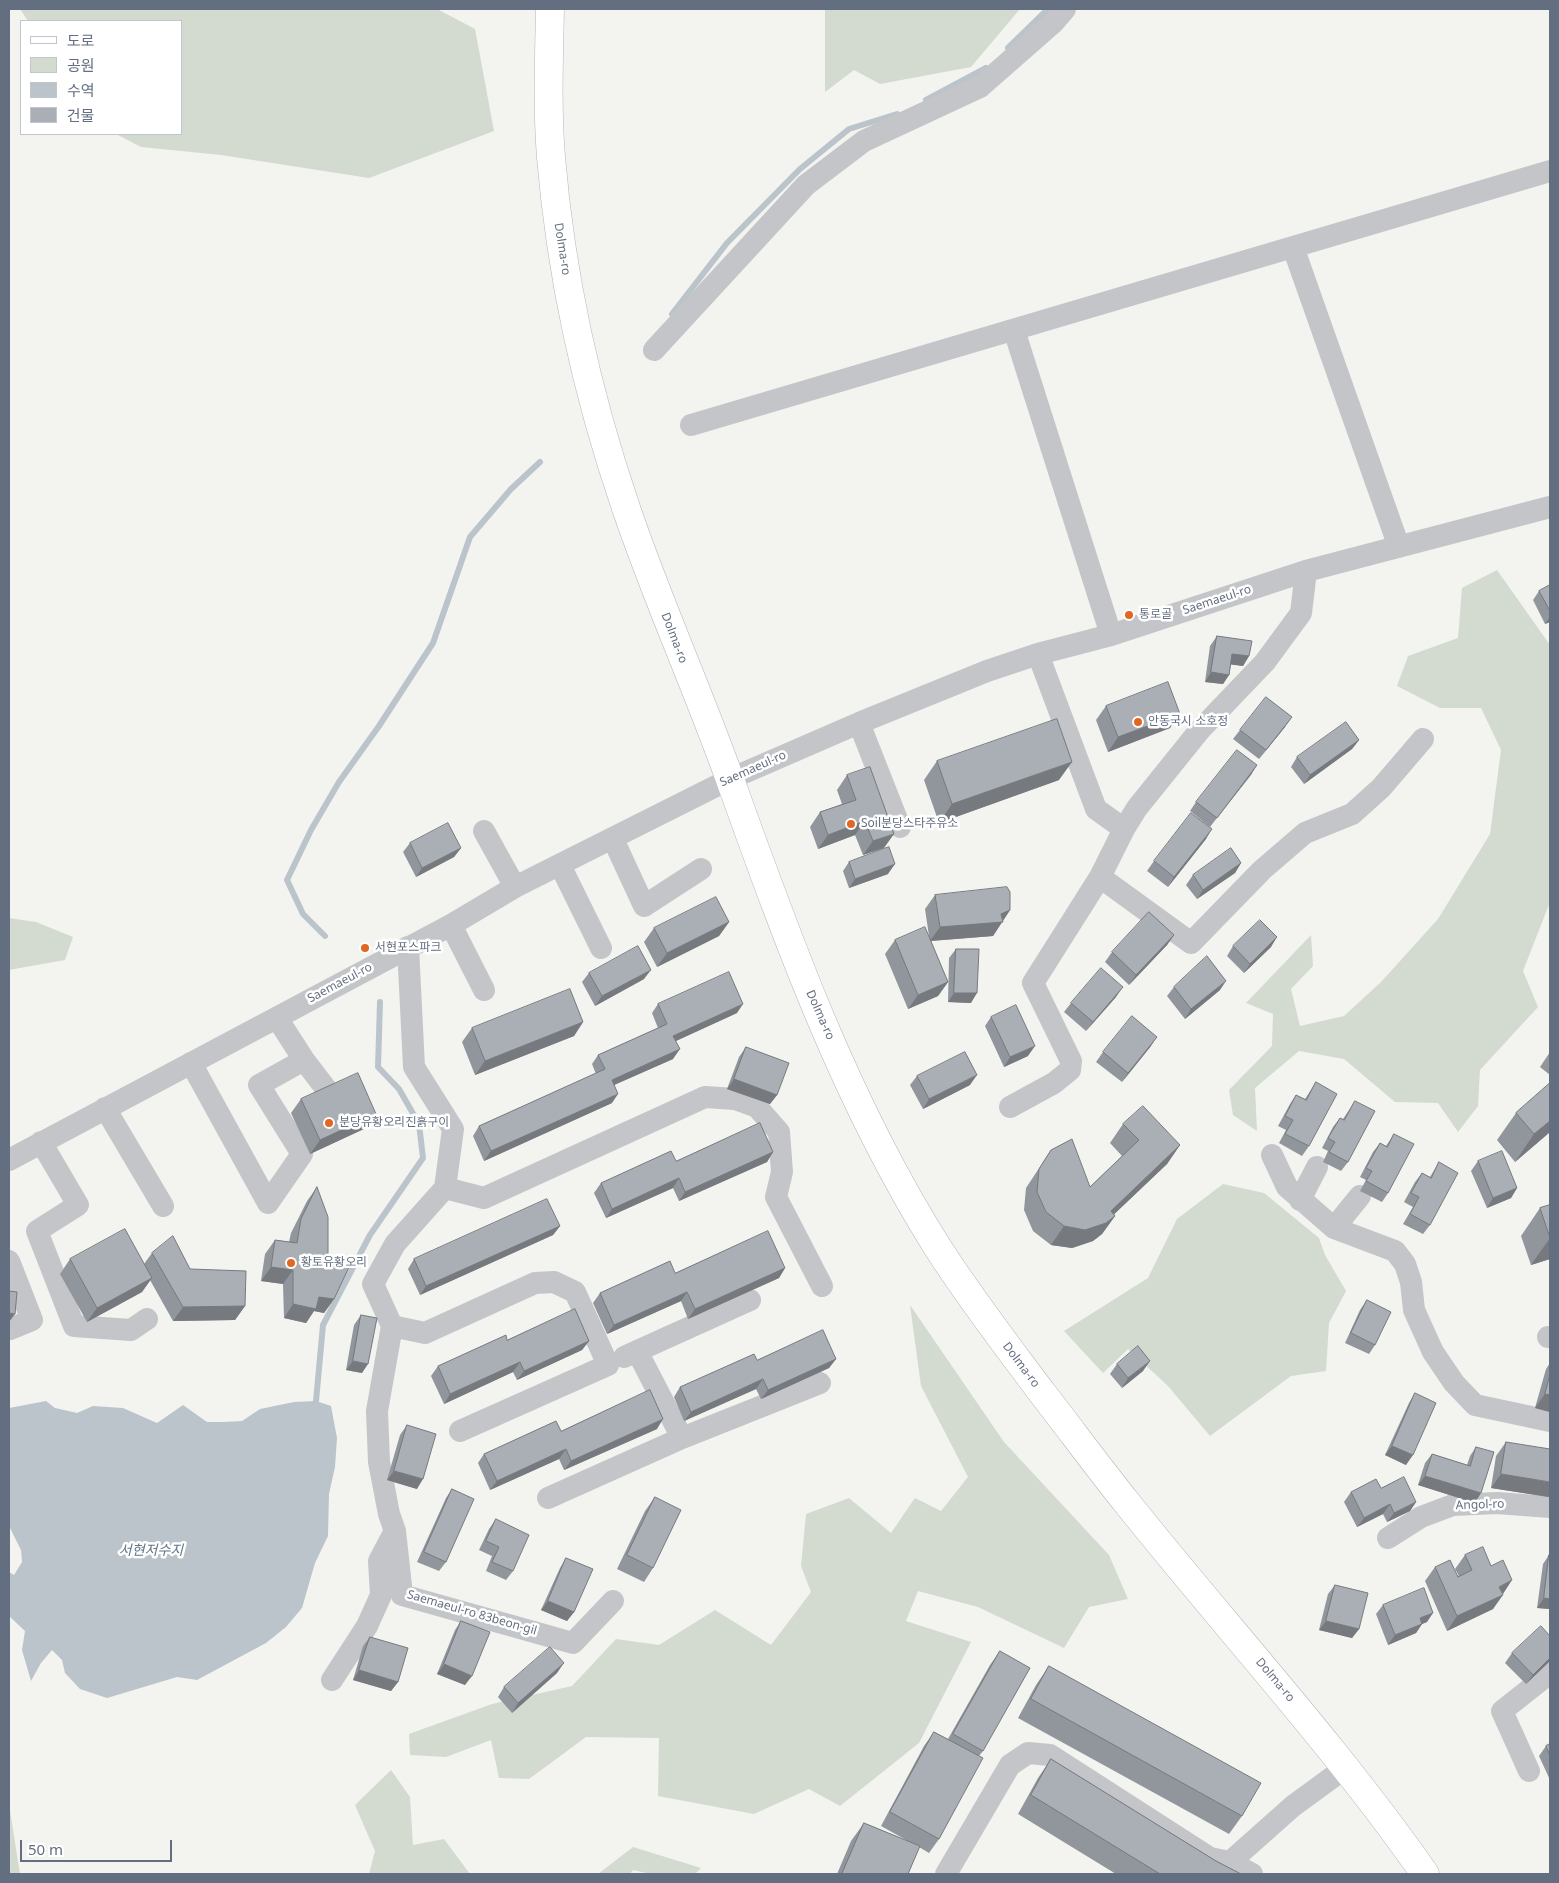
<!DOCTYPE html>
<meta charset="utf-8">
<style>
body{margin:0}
#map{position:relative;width:1559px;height:1883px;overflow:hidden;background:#f3f4ef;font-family:"Noto Sans","Noto Sans KR",sans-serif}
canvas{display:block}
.frame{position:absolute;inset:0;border:10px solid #636f80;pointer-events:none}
.legend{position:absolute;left:20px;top:20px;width:162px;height:115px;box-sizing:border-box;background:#fff;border:1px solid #c1c5cc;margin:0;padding:6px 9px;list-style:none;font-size:15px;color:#636f80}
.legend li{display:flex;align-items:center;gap:10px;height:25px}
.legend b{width:25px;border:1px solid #c1c5cc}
.scale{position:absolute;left:20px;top:1840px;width:152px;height:22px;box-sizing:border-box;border:2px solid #636f80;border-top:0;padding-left:6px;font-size:15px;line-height:18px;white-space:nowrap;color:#636f80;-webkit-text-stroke:4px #fff;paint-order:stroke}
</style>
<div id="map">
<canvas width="1559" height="1883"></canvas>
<div class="frame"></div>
<ul class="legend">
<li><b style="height:6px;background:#fff"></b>도로</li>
<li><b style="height:14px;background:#d3dad0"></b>공원</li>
<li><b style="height:14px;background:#bcc4cb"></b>수역</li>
<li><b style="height:14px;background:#a9afb5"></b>건물</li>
</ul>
<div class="scale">50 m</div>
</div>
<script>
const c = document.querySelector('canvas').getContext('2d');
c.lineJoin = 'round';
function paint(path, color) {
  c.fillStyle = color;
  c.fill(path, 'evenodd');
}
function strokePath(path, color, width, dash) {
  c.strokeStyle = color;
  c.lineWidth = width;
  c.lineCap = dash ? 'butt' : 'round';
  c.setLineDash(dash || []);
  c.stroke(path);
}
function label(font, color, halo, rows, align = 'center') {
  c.font = font + ' "Noto Sans","Noto Sans KR",sans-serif';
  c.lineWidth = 5;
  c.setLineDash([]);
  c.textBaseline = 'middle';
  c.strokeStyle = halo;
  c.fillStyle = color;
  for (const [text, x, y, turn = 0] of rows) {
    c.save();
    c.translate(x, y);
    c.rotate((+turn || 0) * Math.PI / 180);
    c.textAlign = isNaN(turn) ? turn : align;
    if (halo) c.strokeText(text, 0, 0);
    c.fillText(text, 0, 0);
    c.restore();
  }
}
const green = new Path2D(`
 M20 9H437L475 29 494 131 369 178 221 155 141 147 116 134H181V21H28Z
 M825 9H1020L971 67 880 84 854 70 825 92Z
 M1497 570 1550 645V902L1523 971 1538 1007 1480 1070 1478 1106 1458 1132 1438 1103 1395 1102 1344 1059 1299 1051 1255 1088 1257 1131 1233 1115 1229 1090 1272 1046 1273 1014 1246 1003 1311 935 1313 966 1291 989 1300 1026 1344 1016 1381 982 1438 919 1490 834 1501 750 1481 708H1440L1397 686 1408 656 1458 638 1462 588Z
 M9 918 36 922 73 937 65 960 9 970Z
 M1223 1184 1264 1193 1319 1238 1325 1255 1346 1291 1329 1323 1326 1371 1291 1376 1210 1436 1168 1386 1128 1349 1103 1373 1064 1331 1148 1278 1177 1219Z
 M910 1305 1004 1442 1109 1555 1128 1599 1089 1607 1064 1648 978 1607 918 1591 906 1621 971 1642 919 1743 840 1806 809 1789 754 1814 658 1796 659 1738 586 1737 529 1779 499 1778 491 1740 446 1757 410 1755 409 1734 492 1704 572 1686 616 1639 659 1645 715 1610 771 1645 811 1592 801 1566 806 1514 849 1498 891 1533 915 1498 941 1511 968 1477 921 1386Z
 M391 1770 410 1797 413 1845 444 1839 470 1874H369L375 1851 355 1805Z
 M9 1804 20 1874H9Z
 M633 1847 701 1868 695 1874H651L633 1870 630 1874H598Z`);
const water = new Path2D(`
 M46 1401 55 1408 77 1413 93 1406 123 1408 157 1423 183 1405 207 1422H223L242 1421 260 1409 294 1402 316 1401 331 1406 337 1438 335 1467 329 1494 328 1536 315 1563 302 1608 286 1627 266 1643 197 1680 177 1677 107 1698 80 1689 65 1673 62 1660 52 1650 41 1663 31 1681 22 1650 25 1631 9 1616V1572L14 1575 22 1562 21 1550 9 1526V1408Z`);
const stream = new Path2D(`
 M1008 48 1048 9
 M926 100 986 68
 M672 314 727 243 800 169 849 129 897 114
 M325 936 303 914 287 880 311 830 339 782 379 726 433 643 470 537 511 489 540 462
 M316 1401 323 1325 370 1235 423 1158 419 1124 399 1089 378 1067 380 1002`);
const minor = new Path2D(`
 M1293 247 1399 547
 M1014 330 1111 635
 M654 350 806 185 864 141 980 87 1053 23 1065 9
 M691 425 1550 171
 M1038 654 1096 809 1124 829
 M859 723 900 827
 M484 831 515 887
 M613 839 644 906 701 869
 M560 865 601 948
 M1100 877 1191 943 1262 870 1305 833 1352 814 1381 788 1423 739
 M451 925 484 990
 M408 947 414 1067 453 1129 445 1188 395 1244 373 1284 392 1326 377 1411 379 1462 389 1514 395 1531 402 1595 573 1643 613 1601
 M304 1060 330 1094
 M191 1063 268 1203 302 1154 259 1085 304 1060 277 1018
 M1010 1107 1054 1083 1070 1070 1071 1061 1033 983 1100 877 1124 829 1137 808 1199 731 1265 662 1301 613 1306 571
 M105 1108 163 1206
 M41 1142 78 1205 37 1231 74 1326 131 1330 147 1319
 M1272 1155 1287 1187 1334 1228 1395 1251 1405 1264 1411 1282 1414 1310 1433 1352 1454 1383 1475 1405 1550 1421
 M9 1160 451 925 515 887 730 779 859 723 987 671 1038 654 1111 635 1306 571 1550 507
 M445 1188 484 1198 705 1097 735 1099 757 1107 779 1132 782 1172 776 1197 822 1286
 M1300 1200 1317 1167
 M1334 1228 1360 1196
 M9 1261 32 1320 10 1329
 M392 1326 425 1333 535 1283 554 1282 575 1292 608 1365 460 1431
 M1548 1337H1550
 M624 1357 750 1300
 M682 1438 820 1383
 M548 1498 682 1438 637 1351
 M1388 1538 1421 1517 1453 1505 1497 1503 1550 1507
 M332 1680 367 1626 381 1595 379 1561 395 1531
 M1529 1771 1502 1711 1550 1673
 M1230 1862 1252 1874
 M946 1874 1010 1765 1028 1753 1050 1755 1210 1858 1230 1862 1293 1806 1345 1768`);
const major = new Path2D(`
 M550 9C549 58 547 108 551 157 561 277 587 394 626 508 658 602 699 692 732 785 789 944 847 1104 938 1248 970 1298 1007 1346 1043 1394 1071 1430 1098 1467 1127 1503 1226 1627 1334 1744 1425 1874`);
const wall = new Path2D(`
 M1550 585V622L1545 624 1533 600 1539 591Z
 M1217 636 1249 656 1243 666 1231 664 1229 675 1223 684 1205 682 1210 646Z
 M1106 706 1170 728 1108 752 1096 720Z
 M1285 727 1259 759 1233 739 1240 730Z
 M1359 740 1352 749 1304 784 1291 767 1297 757Z
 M937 761 1059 780 939 823 924 780Z
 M1257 765 1210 827 1190 811 1196 802Z
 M847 775 884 848 863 855 855 835 818 849 810 827 820 812 842 804 837 790Z
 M1206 839 1168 887 1147 871 1154 861Z
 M410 843 461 848 454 857 416 877 403 852Z
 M849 862 888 874 849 888 843 871Z
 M1241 863 1235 873 1197 899 1186 885 1193 875Z
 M935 895 1010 910 993 936 931 941 948 982 938 996 908 1009 885 954 895 940 929 936 925 909Z
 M729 922 719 936 657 967 644 942 654 928Z
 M1174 935 1167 945 1129 985 1105 962 1112 952Z
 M1233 946 1271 947 1244 973 1227 956Z
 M956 949 971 1003 948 1002 949 958Z
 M589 973 644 979 595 1006 582 982Z
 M1174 987 1220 990 1185 1019 1167 996Z
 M1116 997 1086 1031 1064 1012 1071 1003Z
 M658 1004 737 1013 676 1041 673 1059 614 1085 612 1103 484 1161 473 1136 479 1126 596 1074 592 1064 598 1055 658 1028 652 1013Z
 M991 1017 1028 1056 1004 1067 985 1026Z
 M583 1022 574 1036 475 1075 462 1042 472 1028Z
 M1151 1046 1122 1082 1096 1062 1103 1052Z
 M746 1047 777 1095 770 1104 727 1089 739 1057Z
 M1550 1052V1075L1540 1067Z
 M917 1076 970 1085 923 1109 910 1085Z
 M1316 1082 1309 1146 1302 1156 1279 1143 1286 1130 1278 1126 1290 1104 1296 1095 1305 1099Z
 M1550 1083V1132L1515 1162 1497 1140 1516 1113Z
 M301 1099 376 1114 366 1128 310 1154 291 1113Z
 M1355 1101 1348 1162 1341 1171 1323 1162 1328 1151 1322 1148 1333 1127 1340 1118 1343 1119Z
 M1123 1124 1180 1145 1167 1164 1114 1214 1115 1216 1102 1234 1093 1241 1072 1248 1051 1245 1033 1231 1024 1210 1026 1188 1051 1150 1090 1187 1122 1156 1110 1143Z
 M1394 1134 1388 1193 1382 1202 1360 1191 1366 1180 1360 1177 1373 1152 1380 1143 1386 1146Z
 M773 1152 767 1162 679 1201 673 1188 606 1218 594 1193 601 1183 676 1161Z
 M1478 1161 1517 1188 1511 1198 1487 1208 1471 1171Z
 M1439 1162 1430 1225 1423 1234 1403 1224 1413 1207 1404 1202 1415 1182 1422 1173 1430 1177Z
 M317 1187 334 1299 324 1313 314 1311 306 1323 284 1318 283 1284 261 1281 265 1254 275 1240 289 1242 291 1233 307 1201Z
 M1550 1205V1259L1531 1265 1521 1236 1540 1208Z
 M560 1226 553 1235 420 1295 408 1269 414 1259Z
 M152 1253 190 1269 245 1306 235 1320 173 1321 150 1280 142 1292 87 1322 60 1274 70 1259 144 1264Z
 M785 1268 779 1278 688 1319 681 1301 607 1334 593 1303 600 1293 675 1273Z
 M1367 1300 1375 1345 1369 1354 1345 1343 1360 1310Z
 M361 1315 362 1373 346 1370 354 1325Z
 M507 1340 589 1341 582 1350 517 1380 513 1372 444 1404 431 1376 438 1366Z
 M836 1359 829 1368 761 1399 756 1389 684 1421 674 1397 680 1387 757 1360Z
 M1550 1363V1412L1535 1408 1546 1369Z
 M1117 1364 1143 1371 1122 1388 1110 1374Z
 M1415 1393 1406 1465 1385 1455 1409 1403Z
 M407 1425 417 1489 387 1480 400 1435Z
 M657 1429 564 1470 559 1459 490 1490 478 1463 484 1454 561 1431Z
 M1506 1442 1549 1497 1491 1488 1496 1456Z
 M1476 1447 1475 1503 1418 1485 1425 1463 1432 1454 1467 1465 1470 1456Z
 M452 1489 446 1562 439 1571 417 1562 446 1498Z
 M1351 1492 1416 1502 1410 1511 1387 1522 1383 1514 1357 1527 1344 1502Z
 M655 1497 653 1568 644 1582 617 1569 645 1511Z
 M496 1519 513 1571 506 1580 486 1571 492 1556 479 1550 489 1529Z
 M1465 1555 1502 1594 1493 1609 1447 1631 1425 1581 1435 1567 1459 1576 1455 1569Z
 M1549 1555H1550V1609L1537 1608 1543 1564Z
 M566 1558 574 1612 567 1621 541 1610 560 1568Z
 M1335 1585 1359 1629 1352 1638 1319 1630 1328 1594Z
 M1383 1605 1427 1622 1422 1624 1416 1633 1388 1645 1376 1614Z
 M461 1621 465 1685 437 1674 455 1630Z
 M1550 1636V1661L1526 1684 1505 1663 1512 1653Z
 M370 1637 398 1682 391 1691 353 1680 363 1646Z
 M1000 1651 983 1751 979 1756 939 1839 929 1853 919 1847 908 1874H837L851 1841 864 1823 908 1841 881 1826 924 1746 934 1732 948 1739 990 1665Z
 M1049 1666 1242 1816 1229 1834 1018 1718 1036 1685Z
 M557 1673 512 1713 498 1697 504 1687Z
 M1550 1744V1780L1539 1756 1546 1746Z
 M1051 1759 1216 1861 1241 1874H1116L1018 1814 1038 1778Z`);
const shadedWall = new Path2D(`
 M1550 617V622L1545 624Z
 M1232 654 1249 656 1243 666 1226 664Z
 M1211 672 1229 675 1223 684 1205 682Z
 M1180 714 1170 728 1108 752 1118 737Z
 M1292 717 1285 727 1259 759 1266 750Z
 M1359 740 1352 749 1304 784 1310 775Z
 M1072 762 1059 780 939 823 952 804Z
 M1257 765 1251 775 1210 827 1217 818Z
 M865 821 855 835 818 849 828 835Z
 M1212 829 1206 839 1168 887 1174 877Z
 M894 834 884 848 863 855 873 841Z
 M461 848 454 857 416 877 422 868Z
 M1241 863 1235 873 1197 899 1203 890Z
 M895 864 888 874 849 888 855 879Z
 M1010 910 993 936 930 941 940 927 1001 914Z
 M729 922 719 936 657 967 667 953Z
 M1174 935 1167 945 1129 985 1136 975Z
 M1277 937 1271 947 1244 973 1250 964Z
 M651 970 644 979 595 1006 602 996Z
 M1226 981 1220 990 1185 1019 1191 1009Z
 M948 982 938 996 908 1009 918 995Z
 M1123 987 1116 997 1086 1031 1093 1022Z
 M954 993H977L971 1003 948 1002Z
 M743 1004 737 1013 667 1045 673 1036Z
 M583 1022 574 1036 475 1075 485 1061Z
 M1157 1037 1151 1046 1122 1082 1128 1073Z
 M1035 1046 1028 1056 1004 1067 1010 1057Z
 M680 1049 673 1059 605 1089 612 1080Z
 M977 1075 970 1085 923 1109 929 1099Z
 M734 1079 777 1095 770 1104 727 1089Z
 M618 1094 612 1103 484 1161 491 1151Z
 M376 1114 366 1128 310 1154 320 1140Z
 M1550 1121V1132L1515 1162 1534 1134Z
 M1180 1145 1167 1164 1105 1223 1115 1216 1102 1234 1093 1241 1072 1248 1051 1245 1064 1226 1111 1211Z
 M773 1152 767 1162 679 1201 685 1192Z
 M679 1178 673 1188 606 1218 612 1209Z
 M1517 1188 1511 1198 1487 1208 1493 1198Z
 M560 1226 553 1235 420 1295 426 1286Z
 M1550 1237V1259L1531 1265 1550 1238Z
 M271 1267 293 1270 283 1284 261 1281Z
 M785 1268 779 1278 688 1319 695 1309Z
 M152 1278 142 1292 87 1322 97 1308Z
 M687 1292 681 1301 607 1334 614 1325Z
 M319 1297 334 1299 324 1313 314 1311 306 1323 284 1318 293 1304Z
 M245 1306 235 1320 173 1321 183 1307Z
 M9 1313 15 1314 9 1322Z
 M589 1341 582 1350 517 1380 524 1371Z
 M836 1359 829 1368 761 1399 768 1390Z
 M353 1361 368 1364 362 1373 346 1370Z
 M1150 1361 1143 1371 1122 1388 1128 1378Z
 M520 1362 513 1372 444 1404 450 1394Z
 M763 1379 756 1389 684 1421 691 1412Z
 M1545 1394 1550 1395V1412L1535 1408Z
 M663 1419 657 1429 564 1470 571 1461Z
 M1392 1446 1413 1455 1406 1465 1385 1455Z
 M566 1449 559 1459 490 1490 497 1481Z
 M394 1471 423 1479 417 1489 387 1480Z
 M1501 1474 1550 1482V1496L1549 1497 1491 1488Z
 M1425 1476 1481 1493 1475 1503 1418 1485Z
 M1416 1502 1410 1511 1387 1522 1394 1513Z
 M1390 1504 1383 1514 1357 1527 1364 1518Z
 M1512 1580 1503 1594 1499 1587Z
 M1503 1595 1493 1609 1447 1631 1457 1616Z
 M1544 1598 1550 1599V1609L1537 1608Z
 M548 1601 574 1612 567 1621 541 1610Z
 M1433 1613 1427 1622 1422 1624 1416 1633 1388 1645 1395 1635 1420 1618Z
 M1326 1621 1359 1629 1352 1638 1319 1630Z
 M1550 1658V1661L1526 1684 1533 1675Z
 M564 1663 557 1673 512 1713 518 1703Z
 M444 1664 472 1676 465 1685 437 1674Z
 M359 1670 398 1682 391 1691 353 1680Z`);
const building = new Path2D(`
 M1550 585V611L1539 591Z
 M1217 636 1252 641 1249 656 1232 654 1229 675 1211 672Z
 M1168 682 1180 714 1118 737 1106 706Z
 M1266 697 1292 717 1266 750 1240 730Z
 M1057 719 1072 762 952 804 937 761Z
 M1346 722 1359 740 1310 775 1297 757Z
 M1237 750 1257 765 1217 818 1196 802Z
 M870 767 894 834 873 841 865 821 828 835 820 812 856 800 847 775Z
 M1191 813 1212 829 1174 877 1154 861Z
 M448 823 461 848 422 868 410 843Z
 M889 847 895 864 855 879 849 862Z
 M1231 848 1241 863 1203 890 1193 875Z
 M1007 887 1010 892V910L1001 914 1003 922 940 927 935 895Z
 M716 897 729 922 667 953 654 928Z
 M1149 912 1174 935 1136 975 1112 952Z
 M1260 920 1277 937 1250 964 1233 946Z
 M925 927 948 982 918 995 895 940Z
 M638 946 651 970 602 996 589 973Z
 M956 949H979L977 993H954Z
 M1207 956 1226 981 1191 1009 1174 987Z
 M1101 968 1123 987 1093 1022 1071 1003Z
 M729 972 743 1004 673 1036 680 1049 612 1080 618 1094 491 1151 479 1126 605 1069 598 1055 667 1024 658 1004Z
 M570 989 583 1022 485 1061 472 1028Z
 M1016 1005 1035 1046 1010 1057 991 1017Z
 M1132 1016 1157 1037 1128 1073 1103 1052Z
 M746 1047 789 1063 777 1095 734 1079Z
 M965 1052 977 1075 929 1099 917 1076Z
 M358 1073 376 1114 320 1140 301 1099Z
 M1316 1082 1337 1094 1309 1146 1285 1134 1293 1120 1285 1116 1296 1095 1306 1100Z
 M1550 1083V1121L1534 1134 1516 1113Z
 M1355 1101 1375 1111 1348 1162 1329 1152 1335 1142 1328 1138 1340 1118 1344 1120Z
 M1143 1106 1180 1145 1111 1211 1115 1216 1106 1223 1085 1230 1064 1226 1046 1212 1037 1192 1039 1169 1051 1150 1072 1139 1090 1187 1139 1140 1123 1124Z
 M760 1123 773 1152 685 1192 679 1178 612 1209 601 1183 671 1151 676 1161Z
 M1394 1134 1414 1144 1388 1193 1366 1181 1372 1171 1366 1168 1380 1143 1387 1147Z
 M1502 1151 1517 1188 1493 1198 1478 1161Z
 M1439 1162 1458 1173 1430 1225 1410 1214 1419 1197 1411 1193 1422 1173 1431 1178Z
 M317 1187 328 1217V1255L350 1265 334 1299 319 1297 316 1309 293 1304V1270L271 1267 275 1240 297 1243 301 1219Z
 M547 1199 560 1226 426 1286 414 1259Z
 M1550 1205V1238L1540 1208Z
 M125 1229 152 1278 97 1308 70 1259Z
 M768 1231 785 1268 695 1309 687 1292 614 1325 600 1293 670 1261 675 1273Z
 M173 1236 190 1269 246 1271 245 1306 183 1307 152 1253Z
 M9 1291 17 1292 15 1314 9 1313Z
 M1367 1300 1391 1312 1375 1345 1351 1333Z
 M575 1309 589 1341 524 1371 520 1362 450 1394 438 1366 506 1335 507 1340Z
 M361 1315 377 1318 368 1364 353 1361Z
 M823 1330 836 1359 768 1390 763 1379 691 1412 680 1387 754 1354 757 1360Z
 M1138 1346 1150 1361 1128 1378 1117 1364Z
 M1550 1375V1395L1545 1394Z
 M650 1390 663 1419 571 1461 566 1449 497 1481 484 1454 556 1421 561 1431Z
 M1415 1393 1436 1403 1413 1455 1392 1446Z
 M407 1425 436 1434 423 1479 394 1471Z
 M1506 1442 1550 1449V1482L1501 1474Z
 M1476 1447 1494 1452 1481 1493 1425 1476 1432 1454 1470 1466Z
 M1404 1477 1416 1502 1394 1513 1390 1504 1364 1518 1351 1492 1376 1479 1381 1488Z
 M452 1489 474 1499 446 1562 424 1552Z
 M655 1497 681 1510 653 1568 627 1555Z
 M496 1519 529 1535 513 1571 492 1562 499 1547 486 1541Z
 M1483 1547 1491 1566 1503 1560 1512 1580 1499 1587 1503 1595 1457 1616 1435 1567 1450 1560 1458 1577 1472 1570 1465 1555Z
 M1549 1555H1550V1599L1544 1598Z
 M566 1558 593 1569 574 1612 548 1601Z
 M1335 1585 1368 1593 1359 1629 1326 1621Z
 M1424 1588 1433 1613 1420 1618 1422 1624 1395 1635 1383 1605Z
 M461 1621 490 1632 472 1676 444 1664Z
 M1541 1626 1550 1636V1658L1533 1675 1512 1653Z
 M370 1637 408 1648 398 1682 359 1670Z
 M550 1647 564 1663 518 1703 504 1687Z
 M1000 1651 1030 1668 983 1751 953 1734Z
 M1049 1666 1261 1783 1242 1816 1031 1699Z
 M934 1732 983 1758 939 1839 890 1812Z
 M1550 1744V1756L1546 1746Z
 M1051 1759 1216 1861 1241 1874H1160L1031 1795Z
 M864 1823 920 1846 908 1874H842Z`);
const markers = [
 [1129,615,5,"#e16822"],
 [1138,722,5,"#e16822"],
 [851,824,5,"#e16822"],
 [365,948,5,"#e16822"],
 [329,1123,5,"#e16822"],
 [291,1263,5,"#e16822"]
];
const streetNames = [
 ["Dolma-ro",562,249,81],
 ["Saemaeul-ro",1217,600,-18],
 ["Dolma-ro",674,638,69],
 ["Saemaeul-ro",753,769,-24],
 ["Saemaeul-ro",340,983,-28],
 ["Dolma-ro",820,1015,66],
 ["Dolma-ro",1021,1365,53],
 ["Angol-ro",1480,1505,-2],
 ["Saemaeul-ro 83beon-gil",472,1613,16],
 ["Dolma-ro",1275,1680,50]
];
const poiNames = [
 ["통로골",1139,615],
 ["안동국시 소호정",1148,722],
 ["Soil분당스타주유소",861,824],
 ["서현포스파크",375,948],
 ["분당유황오리진흙구이",339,1123],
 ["황토유황오리",301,1263]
];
const waterNames = [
 ["서현저수지",151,1551]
];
paint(green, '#d3dad0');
paint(water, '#bcc4cb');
strokePath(stream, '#bcc4cb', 6);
strokePath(major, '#b4b6bb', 29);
strokePath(minor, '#c3c5c9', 22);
strokePath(major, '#fff', 28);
paint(wall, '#91969c');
paint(shadedWall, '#767a7f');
paint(building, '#a9afb5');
strokePath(building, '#767a7f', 1);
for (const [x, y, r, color] of markers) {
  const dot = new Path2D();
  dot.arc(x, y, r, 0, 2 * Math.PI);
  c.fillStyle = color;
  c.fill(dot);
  strokePath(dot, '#fff', 2);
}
label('12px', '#636f80', '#fff', streetNames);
label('12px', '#636f80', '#fff', poiNames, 'left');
label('italic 14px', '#637785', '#fff', waterNames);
</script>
